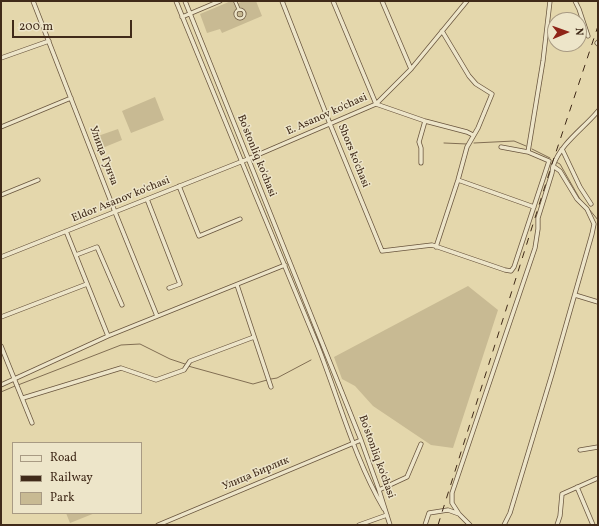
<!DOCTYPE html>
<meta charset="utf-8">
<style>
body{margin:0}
#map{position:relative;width:599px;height:526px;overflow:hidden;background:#e4d7ac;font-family:Vollkorn,serif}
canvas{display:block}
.frame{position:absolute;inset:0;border:2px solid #402a19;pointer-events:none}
.legend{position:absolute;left:12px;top:442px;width:130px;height:72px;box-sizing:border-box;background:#ede5c9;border:1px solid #a89a83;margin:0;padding:5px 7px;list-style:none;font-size:12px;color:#402a19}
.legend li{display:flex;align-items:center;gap:8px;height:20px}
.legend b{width:20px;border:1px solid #a89a83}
.north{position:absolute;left:547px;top:12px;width:40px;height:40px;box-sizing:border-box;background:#ede5c9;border:1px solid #a89a83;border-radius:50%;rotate:88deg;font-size:11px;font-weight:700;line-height:16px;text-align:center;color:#402a19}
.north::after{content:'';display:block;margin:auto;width:14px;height:18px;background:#8f2418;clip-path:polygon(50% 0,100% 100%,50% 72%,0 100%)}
.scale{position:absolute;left:12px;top:20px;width:120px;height:18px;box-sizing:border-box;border:2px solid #402a19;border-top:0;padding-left:5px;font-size:12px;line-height:14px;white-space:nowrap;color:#402a19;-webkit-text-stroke:3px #ede5c9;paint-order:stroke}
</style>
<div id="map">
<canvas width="599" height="526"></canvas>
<div class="frame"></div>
<ul class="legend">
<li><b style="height:5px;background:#ede5c9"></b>Road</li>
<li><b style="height:5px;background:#402a19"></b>Railway</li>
<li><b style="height:11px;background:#c8ba93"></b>Park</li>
</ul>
<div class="north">N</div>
<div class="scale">200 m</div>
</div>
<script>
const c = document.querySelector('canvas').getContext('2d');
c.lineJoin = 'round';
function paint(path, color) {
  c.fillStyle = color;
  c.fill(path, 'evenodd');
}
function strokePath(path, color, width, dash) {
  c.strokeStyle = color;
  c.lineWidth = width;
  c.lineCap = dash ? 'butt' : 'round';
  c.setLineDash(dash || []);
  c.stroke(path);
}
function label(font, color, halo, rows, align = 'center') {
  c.font = font + ' Vollkorn,serif';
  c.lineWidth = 3;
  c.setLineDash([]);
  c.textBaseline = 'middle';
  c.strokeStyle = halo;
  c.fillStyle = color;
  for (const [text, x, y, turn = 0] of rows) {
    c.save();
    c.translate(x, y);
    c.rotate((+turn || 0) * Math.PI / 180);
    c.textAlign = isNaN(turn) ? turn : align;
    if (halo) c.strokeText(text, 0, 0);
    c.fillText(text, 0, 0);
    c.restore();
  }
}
const green = new Path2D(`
 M231 1H233L235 4 244 1H256L262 16 222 33 220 29 207 33 200 14Z
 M155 97 164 120 131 133 122 111Z
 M118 129 122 140 100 149 95 137Z
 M468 286 498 310 453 448 431 445 373 406 355 386 342 379 334 357Z
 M66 513H95L70 523Z`);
const stream = new Path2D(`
 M444 143 467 144
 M474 143 514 141 526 146
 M532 149 550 158
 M556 162 560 164 581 201
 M589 209 598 220
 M188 366 253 384 267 380
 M271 379 277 378 311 360
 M18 385 121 345 140 344 170 359 185 364
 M1 392 15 386`);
const pedestrian = new Path2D(`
 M235 1 239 10
 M235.5 14a4.5 4.5 0 1 1 9 0a4.5 4.5 0 1 1-9 0Z`);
const minor = new Path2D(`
 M33 1 115 212 157 316
 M176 1C222 115 270 230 317 344 339 399 354 458 384 509
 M185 1 361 440 379 490 390 525
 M282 1 330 124 382 251 432 245 505 270 511 271 514 267 549 161 528 152 501 147
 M333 1 376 104 425 121 467 132 473 135
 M382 1 411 69
 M575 1 579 9 588 36
 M182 17 220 1
 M598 42 597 43 598 44
 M1 58 49 41
 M1 127 71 98
 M562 149 580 187 591 204
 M528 152 543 61 550 1
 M421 163V148L419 142 425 121
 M458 180 534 207
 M179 186 199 236 240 219
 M1 195 38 180
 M147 199 180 284 169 288
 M66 231 108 336
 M436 247 458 180 467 147 478 128 492 94 476 84 469 76 442 31
 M76 255 97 247 122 305
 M1 257 248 159 376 104 411 69 467 1
 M237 285 271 387
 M575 295 598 302
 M1 317 87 284
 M1 346 32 423
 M1 385 108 336 285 265
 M23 398 121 368 156 380 184 370 190 361 254 337
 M580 450 598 447
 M577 487 593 525
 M379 490 407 477 421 444
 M158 525 361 440
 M359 525 387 515
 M425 525 429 513 448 510 459 514
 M470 525 459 514 452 503V493L535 248 538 229V218L552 173 553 166
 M504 525 510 513 552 374 592 234 594 224 587 209 577 199 560 171 553 166C561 143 583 129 598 111
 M557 525 560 516 562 494 598 478`);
const rail = new Path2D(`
 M438 525 552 164 598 26`);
const streetNames = [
 ["E. Asanov ko'chasi",327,115,-24],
 ["Улица Гунча",103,156,69],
 ["Bo'stonliq ko'chasi",256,156,68],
 ["Shors ko'chasi",353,156,68],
 ["Eldor Asanov ko'chasi",121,200,-22],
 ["Bo'stonliq ko'chasi",376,457,70],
 ["Улица Бирлик",256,474,-23]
];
paint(green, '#c8ba93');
strokePath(stream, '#816e53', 1);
strokePath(pedestrian, '#69553e', 4);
strokePath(minor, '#69553e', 5);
strokePath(pedestrian, '#ede5c9', 2.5);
strokePath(minor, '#ede5c9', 3.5);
strokePath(rail, '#402a19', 1, [7, 7]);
label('11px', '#402a19', '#ede5c9', streetNames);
</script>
